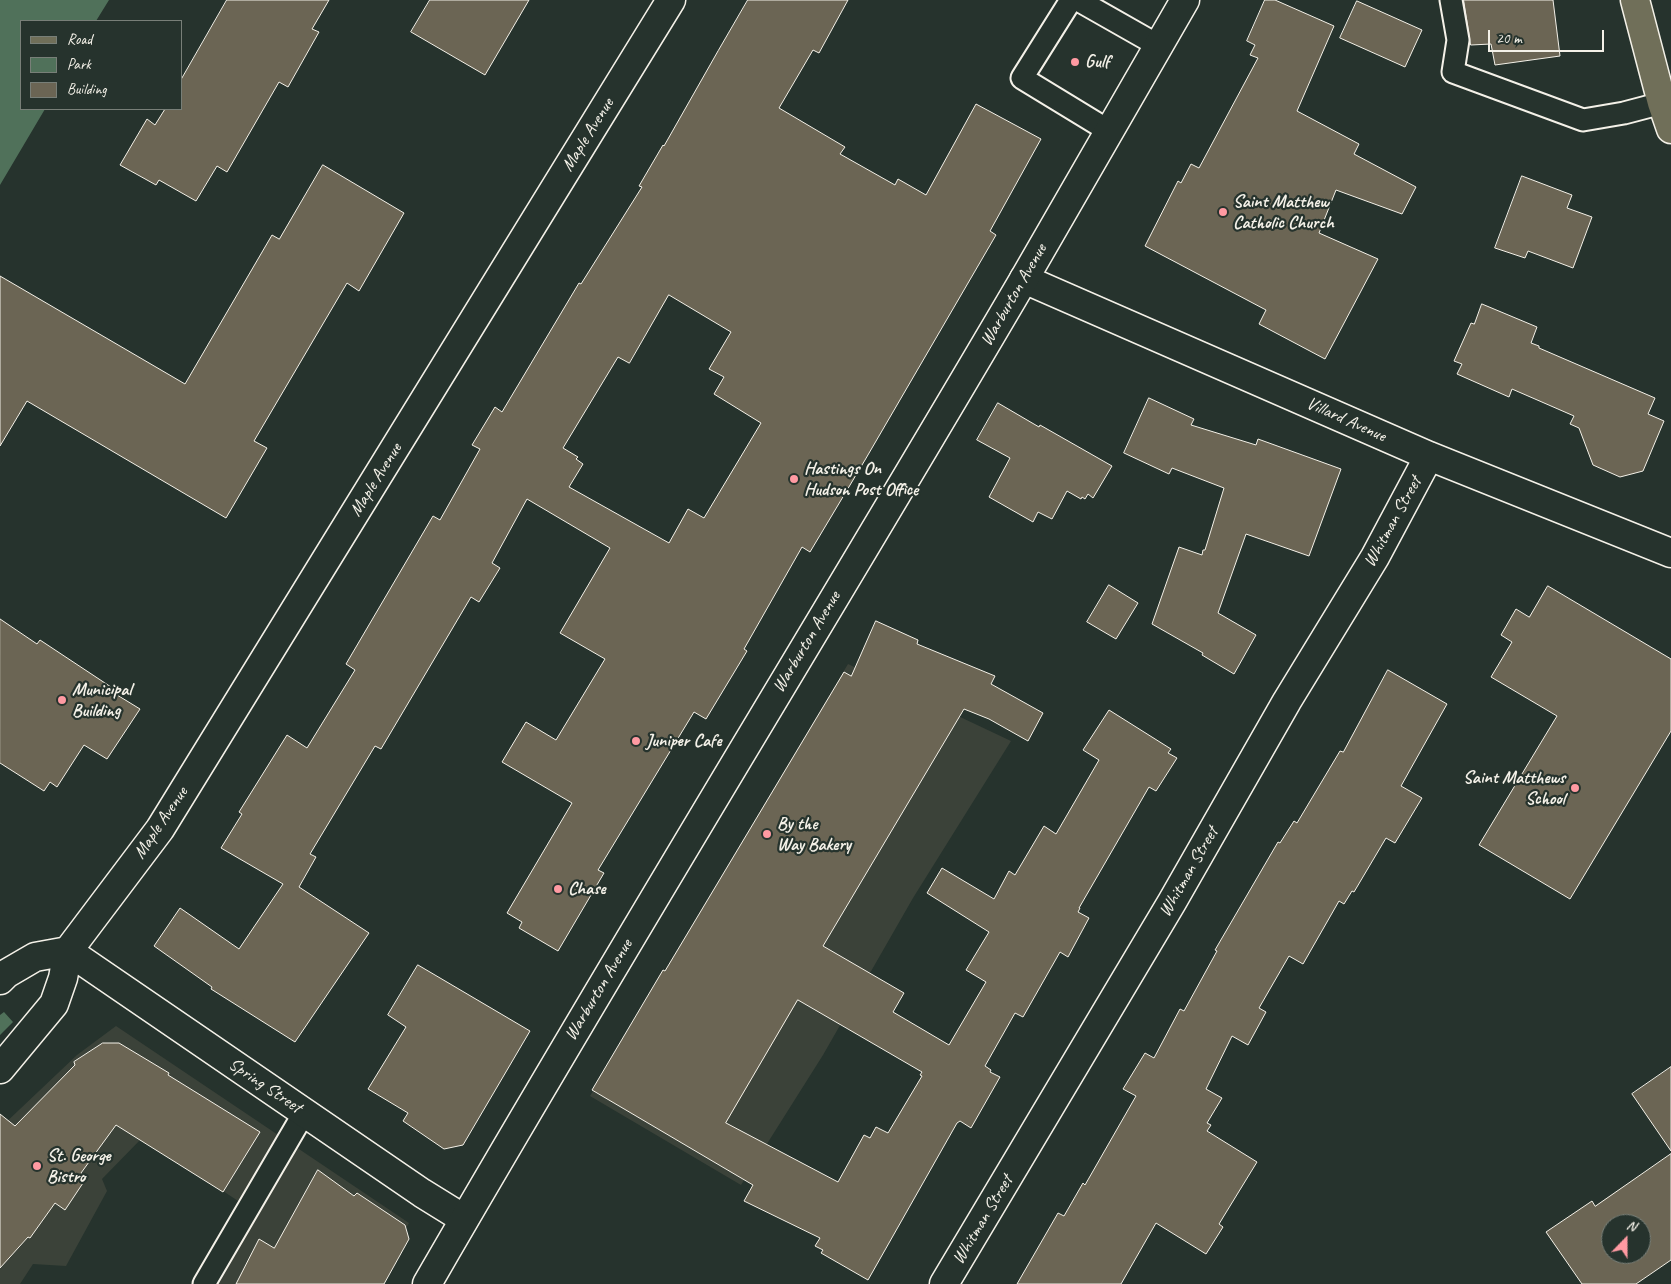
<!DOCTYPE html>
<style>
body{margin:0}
#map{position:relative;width:1671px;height:1284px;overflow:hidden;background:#26332d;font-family:Caveat,sans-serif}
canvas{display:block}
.legend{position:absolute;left:20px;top:20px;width:162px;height:90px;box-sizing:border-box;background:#26332d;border:1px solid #787f78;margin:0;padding:6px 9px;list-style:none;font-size:15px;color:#f4f1e8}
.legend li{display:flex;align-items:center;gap:10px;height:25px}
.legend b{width:25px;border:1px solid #787f78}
.north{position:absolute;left:1601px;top:1214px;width:50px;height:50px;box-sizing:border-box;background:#26332d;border:1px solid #787f78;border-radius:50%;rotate:22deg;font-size:14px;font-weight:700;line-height:20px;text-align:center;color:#f4f1e8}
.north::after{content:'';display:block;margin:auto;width:18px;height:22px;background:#ff9aa2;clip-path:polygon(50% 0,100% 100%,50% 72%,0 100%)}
.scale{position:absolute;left:1488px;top:30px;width:116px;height:22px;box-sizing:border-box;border:2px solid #f4f1e8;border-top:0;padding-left:6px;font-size:15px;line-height:18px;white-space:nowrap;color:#f4f1e8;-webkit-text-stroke:4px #26332d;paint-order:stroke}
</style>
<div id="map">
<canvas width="1671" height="1284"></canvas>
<ul class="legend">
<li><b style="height:6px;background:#706f59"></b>Road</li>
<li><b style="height:14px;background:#50715a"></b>Park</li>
<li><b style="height:14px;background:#6b6554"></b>Building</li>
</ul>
<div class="north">N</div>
<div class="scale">20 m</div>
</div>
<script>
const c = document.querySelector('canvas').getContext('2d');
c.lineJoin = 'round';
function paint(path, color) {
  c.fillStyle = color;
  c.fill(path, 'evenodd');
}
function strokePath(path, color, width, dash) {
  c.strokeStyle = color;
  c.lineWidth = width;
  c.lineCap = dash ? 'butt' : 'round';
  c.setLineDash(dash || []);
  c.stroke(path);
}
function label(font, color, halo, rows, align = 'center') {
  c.font = font + ' Caveat,sans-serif';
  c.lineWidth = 4.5;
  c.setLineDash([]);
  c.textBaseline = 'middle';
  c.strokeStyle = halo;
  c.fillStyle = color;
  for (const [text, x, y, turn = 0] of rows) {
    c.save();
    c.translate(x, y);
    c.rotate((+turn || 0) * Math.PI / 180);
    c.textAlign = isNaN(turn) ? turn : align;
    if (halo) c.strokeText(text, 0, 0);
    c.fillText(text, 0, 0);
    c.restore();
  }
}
const built = new Path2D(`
 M848 664 1011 741 913 898 823 1055 741 1185 590 1096Z
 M116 1026 409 1223 374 1284H217L258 1214 142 1138 102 1179 107 1191 66 1266 33 1264 20 1284H0V1128L77 1055Z`);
const green = new Path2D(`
 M0 0H109L96 21H21V109H45L0 185Z
 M4 1012 13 1022 0 1035V1015Z`);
const building = new Path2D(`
 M227 0H329L312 29 319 32 288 87 279 82 227 172 217 166 196 201 159 180 156 185 120 165 147 119 155 125 165 109H181V80Z
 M430 0H529L485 75 411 32Z
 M748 0H848L819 53 813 50 779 108 845 147 840 154 895 185 898 179 926 195 976 104 1041 139 990 231 996 235 865 460 810 552 802 547 744 649 747 651 706 719 694 712 598 870 604 873 558 951 519 928 522 922 507 913 572 803 502 762 526 722 556 740 605 659 560 633 610 548 527 499 492 563 500 568 479 602 471 597 381 749 375 746 310 854 316 857 299 887 369 933 295 1042 211 989 212 987 154 946 180 908 239 949 283 884 221 848 242 814 239 812 287 735 307 748 355 670 346 664 433 516 440 520 480 449 472 445 495 407 502 412 579 283 581 284 642 187 639 186 663 145 664 146 718 51ZM669 295 731 332 709 369 724 377 714 394 761 423 704 518 688 509 669 543 569 487 583 464 576 459 578 457 563 448 618 357 629 363Z
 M1265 0H1275L1334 26 1297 111 1359 144 1354 154 1416 187 1402 214 1336 190 1319 233 1378 259 1325 359 1259 324 1266 310 1145 246 1178 181 1181 183 1191 164 1199 168 1258 58 1250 55 1255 45 1247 41Z
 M1464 0H1553L1560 56 1495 65 1491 44 1471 45Z
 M1357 1 1422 30 1405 67 1340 38Z
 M323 165 404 213 359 291 347 283 254 441 267 448 226 518 27 401 0 446V276L185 384 272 235 279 239Z
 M1522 176 1572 195 1567 208 1592 217 1573 268 1528 251 1525 258 1495 248Z
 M1482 304 1537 327 1531 343 1539 346V348L1655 398 1648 414 1664 421 1643 471 1620 477 1593 465 1579 428 1570 424 1574 416 1512 389 1509 397 1457 374 1462 364 1454 361 1471 323 1474 324Z
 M1149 398 1194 419 1191 425 1256 445 1258 439 1341 469 1309 556 1246 534 1218 613 1256 635 1234 674 1202 655 1203 653 1152 624 1179 547 1202 555 1203 550H1205L1224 488 1172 468 1169 474 1124 453Z
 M998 403 1039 427 1040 425 1112 466 1093 498 1088 494 1085 499 1082 497 1081 499 1067 491 1052 519 1038 512 1033 522 989 497 1010 458 977 440Z
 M1109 585 1138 603 1116 639 1087 622Z
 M1548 586 1671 659V731L1570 899 1479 845 1557 716 1491 677 1512 642 1501 635 1516 609 1529 617Z
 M0 619 37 644 40 640 111 687 109 690 140 709 107 759 84 745 57 787 50 782 44 791 0 763Z
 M876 621 918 640 917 644 995 676 991 684 1043 713 1028 741 989 719 964 709 823 946 904 993 893 1012 949 1045 986 982 966 970 989 932 927 893 942 868 994 899 1009 871 1015 875 1044 826 1056 834 1099 760 1083 750 1109 710 1171 749 1168 753 1177 758 1156 791 1149 787 1079 908H1080L1078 912 1089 918 1068 957 1060 952 1023 1017 1015 1013 985 1066 991 1070 990 1072 1000 1077 971 1128 960 1121 957 1123 868 1280 821 1253 823 1250 815 1246 820 1238 744 1201 753 1185 592 1090 663 970 665 971 844 672 851 676ZM798 1000 922 1072 920 1075 922 1076 888 1133 876 1127 870 1138 864 1135 838 1182 726 1123Z
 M1388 670 1447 704 1401 786 1422 798 1395 843 1386 838 1354 892 1352 891 1344 904 1339 901 1303 964 1289 956 1259 1008 1266 1012 1248 1045 1232 1036 1206 1089 1222 1098 1207 1123 1211 1125 1207 1131 1257 1162 1219 1224 1223 1227 1206 1254 1156 1223 1121 1284H1017L1058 1213 1064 1216 1083 1183 1085 1185 1136 1096 1123 1089 1145 1053 1154 1058 1180 1009 1184 1011 1217 951 1215 950 1278 842 1280 843 1294 821 1297 823 1340 751 1343 752Z
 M418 965 530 1031 463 1145 444 1149 403 1121 408 1113 368 1089 406 1027 388 1015Z
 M103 1043H119L169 1073 168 1075 260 1132 223 1192 116 1125 81 1173 87 1177 65 1210 55 1203 30 1238 28 1237 0 1268V1114L15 1126 75 1065 74 1062Z
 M1671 1067V1151L1632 1094Z
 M1671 1154V1260L1636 1284H1582L1546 1232 1592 1201 1595 1206ZM1611 1224H1641V1254H1611Z
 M318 1170 354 1196 357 1193 405 1225 409 1239 384 1284H236L259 1239 274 1248Z`);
const service = new Path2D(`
 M1071 0 1022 78 1109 131
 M1078 0 1159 46
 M1451 0 1458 40 1453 72 1583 120 1624 113 1662 103
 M204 1284 304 1113`);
const minor = new Path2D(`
 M1024 279 1429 456 1671 553
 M68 951 422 1193 464 1219
 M0 980 6 974 35 957 68 951
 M0 1069 54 1004 63 978 68 951 160 829 671 0
 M944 1284 1172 902 1287 701 1375 557 1429 456`);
const tertiary = new Path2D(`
 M427 1284C622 946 827 615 1024 279 1078 186 1131 93 1185 0`);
const primary = new Path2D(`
 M1635 0 1662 103 1671 129`);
const markers = [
 [1075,62,5,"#ff9aa2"],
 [1223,212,5,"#ff9aa2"],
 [794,479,5,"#ff9aa2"],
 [62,700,5,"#ff9aa2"],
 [636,741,5,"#ff9aa2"],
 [1575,788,5,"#ff9aa2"],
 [767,834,5,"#ff9aa2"],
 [558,889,5,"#ff9aa2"],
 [37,1166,5,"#ff9aa2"]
];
const poiNames = [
 ["Gulf",1085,62],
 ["Saint Matthew",1233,202],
 ["Catholic Church",1233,223],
 ["Hastings On",804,469],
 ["Hudson Post Office",804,490],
 ["Municipal",72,690],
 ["Building",72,711],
 ["Juniper Cafe",646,741],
 ["Saint Matthews",1565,778,"right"],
 ["School",1565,799,"right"],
 ["By the",777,824],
 ["Way Bakery",777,845],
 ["Chase",568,889],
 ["St. George",47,1156],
 ["Bistro",47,1177]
];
const streetNames = [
 ["Maple Avenue",588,135,-58],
 ["Warburton Avenue",1014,295,-60],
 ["Villard Avenue",1346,420,24],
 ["Maple Avenue",376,480,-58],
 ["Whitman Street",1393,522,-61],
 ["Warburton Avenue",807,642,-59],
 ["Maple Avenue",161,823,-56],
 ["Whitman Street",1189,872,-60],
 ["Warburton Avenue",599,990,-59],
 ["Spring Street",265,1086,34],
 ["Whitman Street",983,1220,-59]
];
paint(built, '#3b4239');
paint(green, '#50715a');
paint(building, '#6b6554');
strokePath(building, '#f4f1e8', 1);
strokePath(service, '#f4f1e8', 25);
strokePath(minor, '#f4f1e8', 31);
strokePath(tertiary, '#f4f1e8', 31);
strokePath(primary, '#f4f1e8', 31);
strokePath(service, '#26332d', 21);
strokePath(minor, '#26332d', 28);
strokePath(tertiary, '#26332d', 28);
strokePath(primary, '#706f59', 28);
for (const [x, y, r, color] of markers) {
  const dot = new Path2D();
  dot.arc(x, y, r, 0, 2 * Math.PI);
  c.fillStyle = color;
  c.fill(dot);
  strokePath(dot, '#26332d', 2);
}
label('bold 18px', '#f4f1e8', '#26332d', poiNames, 'left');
label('18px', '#f4f1e8', '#26332d', streetNames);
</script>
